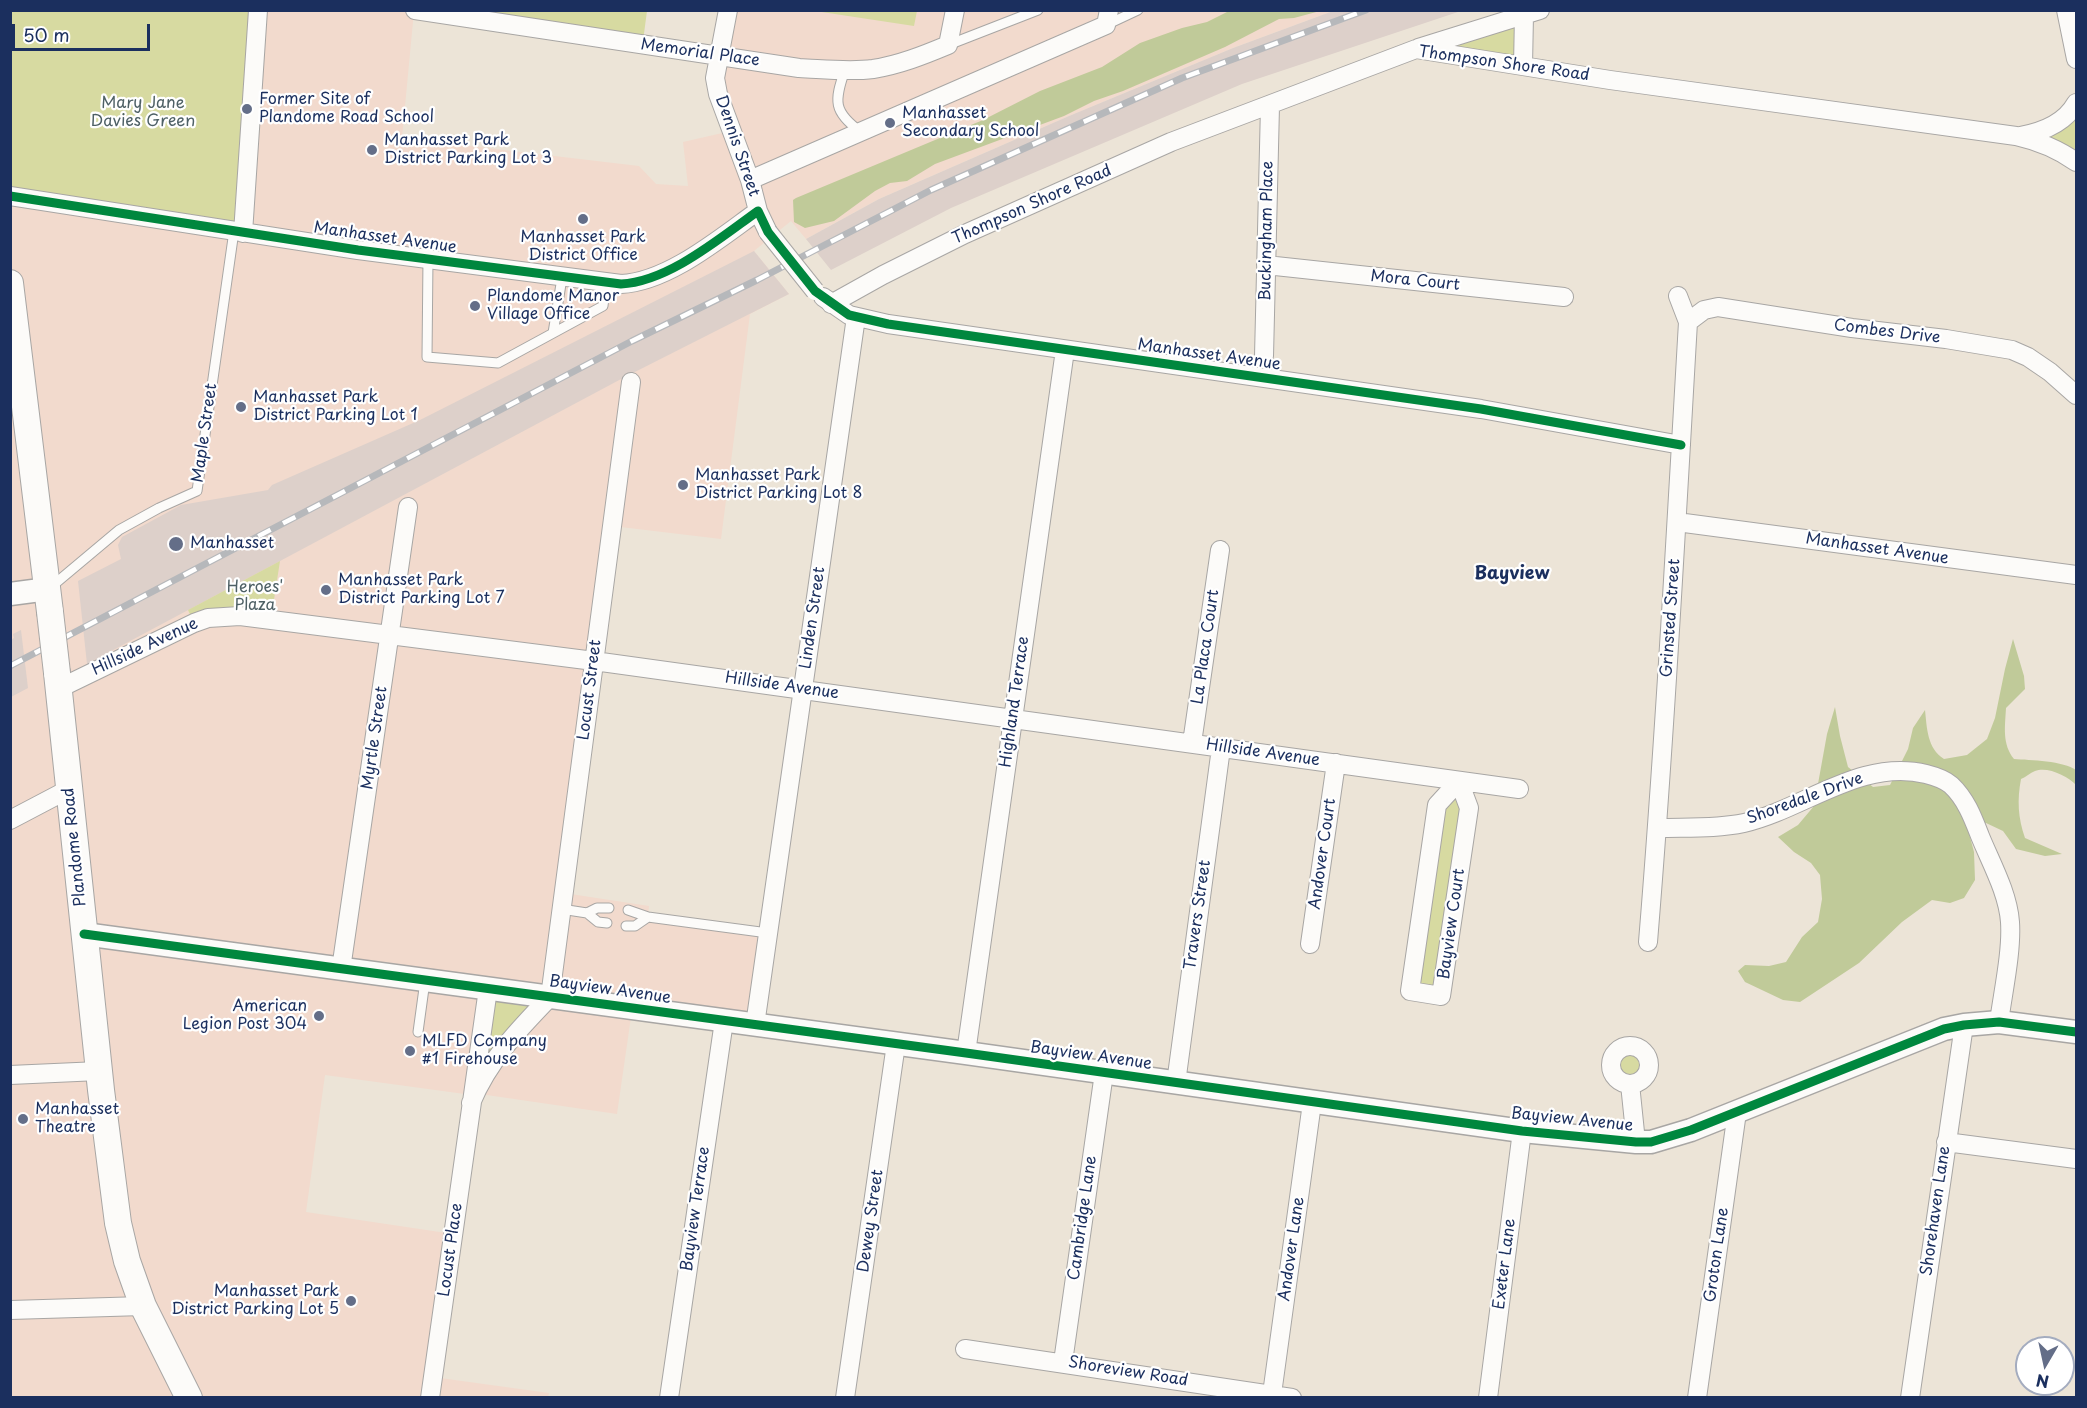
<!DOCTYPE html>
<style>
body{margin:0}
#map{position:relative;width:2087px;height:1408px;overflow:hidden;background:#ece4d7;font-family:"Playpen Sans",sans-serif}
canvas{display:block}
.frame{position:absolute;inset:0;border:12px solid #1b2f5e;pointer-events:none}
.north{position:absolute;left:2015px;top:1336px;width:60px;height:60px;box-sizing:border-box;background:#fff;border:2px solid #a4acbf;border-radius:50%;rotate:189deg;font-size:16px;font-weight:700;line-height:24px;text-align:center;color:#1b2f5e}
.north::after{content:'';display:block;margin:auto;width:21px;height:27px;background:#646e88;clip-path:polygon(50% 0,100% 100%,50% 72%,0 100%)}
.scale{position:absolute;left:12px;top:24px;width:138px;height:27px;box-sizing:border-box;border:3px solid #1b2f5e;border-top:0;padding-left:8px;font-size:18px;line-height:21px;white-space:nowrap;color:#1b2f5e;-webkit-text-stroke:4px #fff;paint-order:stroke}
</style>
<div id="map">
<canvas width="2087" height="1408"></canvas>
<div class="frame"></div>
<div class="north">N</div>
<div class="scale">50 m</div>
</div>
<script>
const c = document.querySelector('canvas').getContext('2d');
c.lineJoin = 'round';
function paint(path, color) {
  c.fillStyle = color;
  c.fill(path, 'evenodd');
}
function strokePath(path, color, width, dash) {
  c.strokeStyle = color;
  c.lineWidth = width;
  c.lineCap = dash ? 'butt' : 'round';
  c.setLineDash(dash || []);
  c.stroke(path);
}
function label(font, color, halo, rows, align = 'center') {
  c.font = font + ' "Playpen Sans",sans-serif';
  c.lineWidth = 4.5;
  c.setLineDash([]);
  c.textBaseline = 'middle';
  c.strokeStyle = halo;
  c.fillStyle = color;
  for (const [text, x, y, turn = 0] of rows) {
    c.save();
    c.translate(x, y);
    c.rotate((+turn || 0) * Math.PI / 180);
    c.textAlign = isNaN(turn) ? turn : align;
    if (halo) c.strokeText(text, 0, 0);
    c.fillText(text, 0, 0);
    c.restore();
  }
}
const built = new Path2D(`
 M258 11H414L402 138 639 166 656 184 688 186 683 142 731 131 718 92 728 11H1333L1233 48 1069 116 879 199 806 239 791 221 754 251 789 294 750 314 721 539 612 526 564 893 649 906 648 917 768 933 755 1025 632 1010 617 1114 473 1093 472 1095 325 1075 306 1212 453 1234 433 1377 549 1393 548 1397H11L10 196Z`);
const industrial = new Path2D(`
 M1333 11H1461L1242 84 951 208 831 270 806 239 879 199 1069 116 1233 48Z
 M754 251 789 294 623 378 87 664 78 581 121 559 118 545 122 537 181 505 268 490 272 485 420 420Z
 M21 630 28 688 11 697V640L14 638 13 634Z`);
const green = new Path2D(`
 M10 11H258L243 233 11 196Z
 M430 11H647L643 41Z
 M815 11 917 10V11L914 26Z
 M1524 15 1523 66 1416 49Z
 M2076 103V162L2032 134Z
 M280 561 271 619 194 623 188 610Z
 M1459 781 1469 808 1441 996 1410 991 1437 805Z
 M488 989 550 997 473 1093Z
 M1611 1064a19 19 0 1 1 38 0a19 19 0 1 1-38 0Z`);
const forest = new Path2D(`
 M1235 11H1320L1294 18 1279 19 1225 47 1123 91 1094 101 1064 116 935 164 907 181 890 183 875 191 834 221 805 228 794 222 793 200 796 198 983 120 1040 91 1102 67 1140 43 1182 28 1207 22 1227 12Z
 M2013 639 2024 676 2025 689 2006 708C2005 727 2002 744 2014 759 2030 760 2064 761 2076 770V785C2068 776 2047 766 2035 771 2030 773 2026 777 2021 779 2017 800 2018 818 2025 838L2062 854 2045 856 2016 849 2003 831 1986 823 1966 822 1974 852 1975 880 1964 898 1950 903 1932 900 1902 922 1859 963 1800 1002 1783 1000 1745 982 1738 971 1745 965 1769 966 1786 962 1802 937 1818 922 1822 899 1820 875 1811 863 1794 852 1778 837 1798 825 1814 806 1827 734 1835 707 1840 736 1848 767 1873 787 1890 785 1908 749 1913 728 1925 710C1927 728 1927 748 1944 759L1967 755 1987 739 1995 718 2005 669Z`);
const service = new Path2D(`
 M1106 25 1138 10
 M948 45 1038 10
 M845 70C834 101 833 112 861 132
 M428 259 427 357 498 363 603 306 606 283
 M553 333 562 278
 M51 587 119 530 159 508 197 491 234 231
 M561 909 587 913 598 922 607 923
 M628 910 648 917
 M587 913 597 908H609
 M626 926H635L648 917 768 933
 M418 1032 425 981`);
const minor = new Path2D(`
 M415 10 799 68C823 69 849 72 873 69 899 65 924 55 948 45L955 10
 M728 10 715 78 718 94 750 180 758 211
 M2066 10 2076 59
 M1418 48 1540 10
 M1523 66 1524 15
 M2020 136C2042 132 2065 123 2076 103
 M750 180 1106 25 1109 10
 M10 196 358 250 621 284C668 282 720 238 758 211L768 232
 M243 233 258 10
 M1266 265 1564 297
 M823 297 849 315 888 324 1481 409 1681 445
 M831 304 883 275 965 234 1171 142 1416 49 1610 80 2016 136C2038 141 2058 149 2076 162
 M1688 322 1704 310 1718 307 1852 328 1946 339 2012 350 2028 357 2050 372 2076 395
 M1264 356 1270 106
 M1677 522 2076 575
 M58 689 194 623 208 618 240 616 594 661 1519 789
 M1192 743 1220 550
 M1459 781 1469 808 1441 996 1410 991 1437 805Z
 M10 820 69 789
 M1657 828C1686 827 1716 829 1744 823 1804 809 1861 758 1926 774 1934 776 1944 779 1951 785 1966 799 1973 818 1980 836 1991 863 2008 893 2010 922 2012 951 2003 992 1999 1022
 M1648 942C1665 735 1676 529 1688 322L1678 296
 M1310 944 1336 763
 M341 969 408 507
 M755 1025 856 317
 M1611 1065a19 19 0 1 1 38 0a19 19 0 1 1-38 0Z
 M966 1053 1065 350
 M10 1075 99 1071
 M1176 1083 1221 748
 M1630 1084 1636 1142
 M471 1103C489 1060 518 1030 550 997L631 382
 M1946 1142 2076 1159
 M10 1310 143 1306
 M965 1349 1292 1398
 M1063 1362 1104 1073
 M1272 1394 1312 1103
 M430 1398 488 989
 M669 1398 724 1021
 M845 1398 896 1044
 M1488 1398 1522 1131
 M1697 1398 1737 1112
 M1910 1398 1964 1025`);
const tertiary = new Path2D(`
 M10 594 48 589
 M84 934 966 1053 1522 1131 1636 1142H1651L1691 1130 1944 1029 1964 1025 1999 1022 2076 1032`);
const secondary = new Path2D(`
 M10 283 50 612
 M57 673 101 1090 118 1223 127 1261 143 1306 189 1398`);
const rail = new Path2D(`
 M10 666 632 341 757 280 931 190 1182 78 1366 10`);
const minorBridge = new Path2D(`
 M768 232 815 291`);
const secondaryBridge = new Path2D(`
 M50 612 57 673`);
const cycleway = new Path2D(`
 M10 196 358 250 621 284C668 282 720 238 758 211L768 232 815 291 849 315 888 324 1481 409 1681 445
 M84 934 966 1053 1522 1131 1636 1142H1651L1691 1130 1944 1029 1964 1025 1999 1022 2076 1032`);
const markers = [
 [247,109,6,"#646e88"],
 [890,123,6,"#646e88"],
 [372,150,6,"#646e88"],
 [583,219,6,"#646e88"],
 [475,306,6,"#646e88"],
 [241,407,6,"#646e88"],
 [683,485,6,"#646e88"],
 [176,544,8,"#646e88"],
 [326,590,6,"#646e88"],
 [319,1016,6,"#646e88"],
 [410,1051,6,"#646e88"],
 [23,1119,6,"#646e88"],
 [351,1301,6,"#646e88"]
];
const streetNames = [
 ["Memorial Place",700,53,8],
 ["Thompson Shore Road",1504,64,8],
 ["Dennis Street",737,146,71],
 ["Thompson Shore Road",1032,205,-24],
 ["Buckingham Place",1267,231,-89],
 ["Manhasset Avenue",385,238,8],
 ["Mora Court",1415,281,6],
 ["Combes Drive",1887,332,7],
 ["Manhasset Avenue",1209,355,8],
 ["Maple Street",205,433,-82],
 ["Manhasset Avenue",1877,549,8],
 ["Linden Street",813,618,-82],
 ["Grinsted Street",1671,618,-86],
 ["Hillside Avenue",145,647,-25],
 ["La Placa Court",1206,647,-82],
 ["Hillside Avenue",782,686,8],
 ["Locust Street",590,690,-83],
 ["Highland Terrace",1015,702,-82],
 ["Myrtle Street",375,738,-82],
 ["Hillside Avenue",1263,753,8],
 ["Shoredale Drive",1805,799,-20],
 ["Plandome Road",75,847,-96],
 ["Andover Court",1323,854,-82],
 ["Travers Street",1198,915,-82],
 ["Bayview Court",1452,924,-82],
 ["Bayview Avenue",610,990,8],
 ["Bayview Avenue",1091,1056,8],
 ["Bayview Avenue",1572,1120,6],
 ["Bayview Terrace",696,1209,-82],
 ["Shorehaven Lane",1936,1211,-82],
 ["Cambridge Lane",1083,1218,-82],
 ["Dewey Street",871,1221,-82],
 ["Andover Lane",1292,1249,-82],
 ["Locust Place",451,1250,-82],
 ["Groton Lane",1717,1255,-82],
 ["Exeter Lane",1505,1264,-83],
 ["Shoreview Road",1128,1372,9]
];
const poiNames = [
 ["Former Site of",259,100],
 ["Plandome Road School",259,118],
 ["Manhasset",902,114],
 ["Secondary School",902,132],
 ["Manhasset Park",384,141],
 ["District Parking Lot 3",384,159],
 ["Manhasset Park",583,238,"center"],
 ["District Office",583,256,"center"],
 ["Plandome Manor",487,297],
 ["Village Office",487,315],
 ["Manhasset Park",253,398],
 ["District Parking Lot 1",253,416],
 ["Manhasset Park",695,476],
 ["District Parking Lot 8",695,494],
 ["Manhasset",190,544],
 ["Manhasset Park",338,581],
 ["District Parking Lot 7",338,599],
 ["American",307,1007,"right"],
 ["Legion Post 304",307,1025,"right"],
 ["MLFD Company",422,1042],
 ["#1 Firehouse",422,1060],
 ["Manhasset",35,1110],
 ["Theatre",35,1128],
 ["Manhasset Park",339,1292,"right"],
 ["District Parking Lot 5",339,1310,"right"]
];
const parkNames = [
 ["Mary Jane",143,104],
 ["Davies Green",143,122],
 ["Heroes'",255,588],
 ["Plaza",255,606]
];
const neighbourhoodNames = [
 ["Bayview",1512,574]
];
paint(built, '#f2dacd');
paint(industrial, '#ddd0ca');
paint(green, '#d7daa1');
paint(forest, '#c0ca99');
strokePath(service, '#a8a6a4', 11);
strokePath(minor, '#a8a6a4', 20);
strokePath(tertiary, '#a8a6a4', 25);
strokePath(secondary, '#a8a6a4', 28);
strokePath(service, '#fcfbf9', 9);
strokePath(minor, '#fcfbf9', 18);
strokePath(tertiary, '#fcfbf9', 22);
strokePath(secondary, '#fcfbf9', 26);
strokePath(rail, '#b6b8bb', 7);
strokePath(rail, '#fff', 4.5, [14]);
strokePath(minorBridge, '#a8a6a4', 20, []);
strokePath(secondaryBridge, '#a8a6a4', 28, []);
strokePath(minorBridge, '#fcfbf9', 18);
strokePath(secondaryBridge, '#fcfbf9', 26);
strokePath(cycleway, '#00873e', 9);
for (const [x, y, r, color] of markers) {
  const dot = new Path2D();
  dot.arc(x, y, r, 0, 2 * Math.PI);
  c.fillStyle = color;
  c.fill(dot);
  strokePath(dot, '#fff', 2);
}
label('16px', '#1b2f5e', '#fff', streetNames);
label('16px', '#1b2f5e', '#fff', poiNames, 'left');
label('16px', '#4e6065', '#fff', parkNames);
label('bold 18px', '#1b2f5e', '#fff', neighbourhoodNames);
</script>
